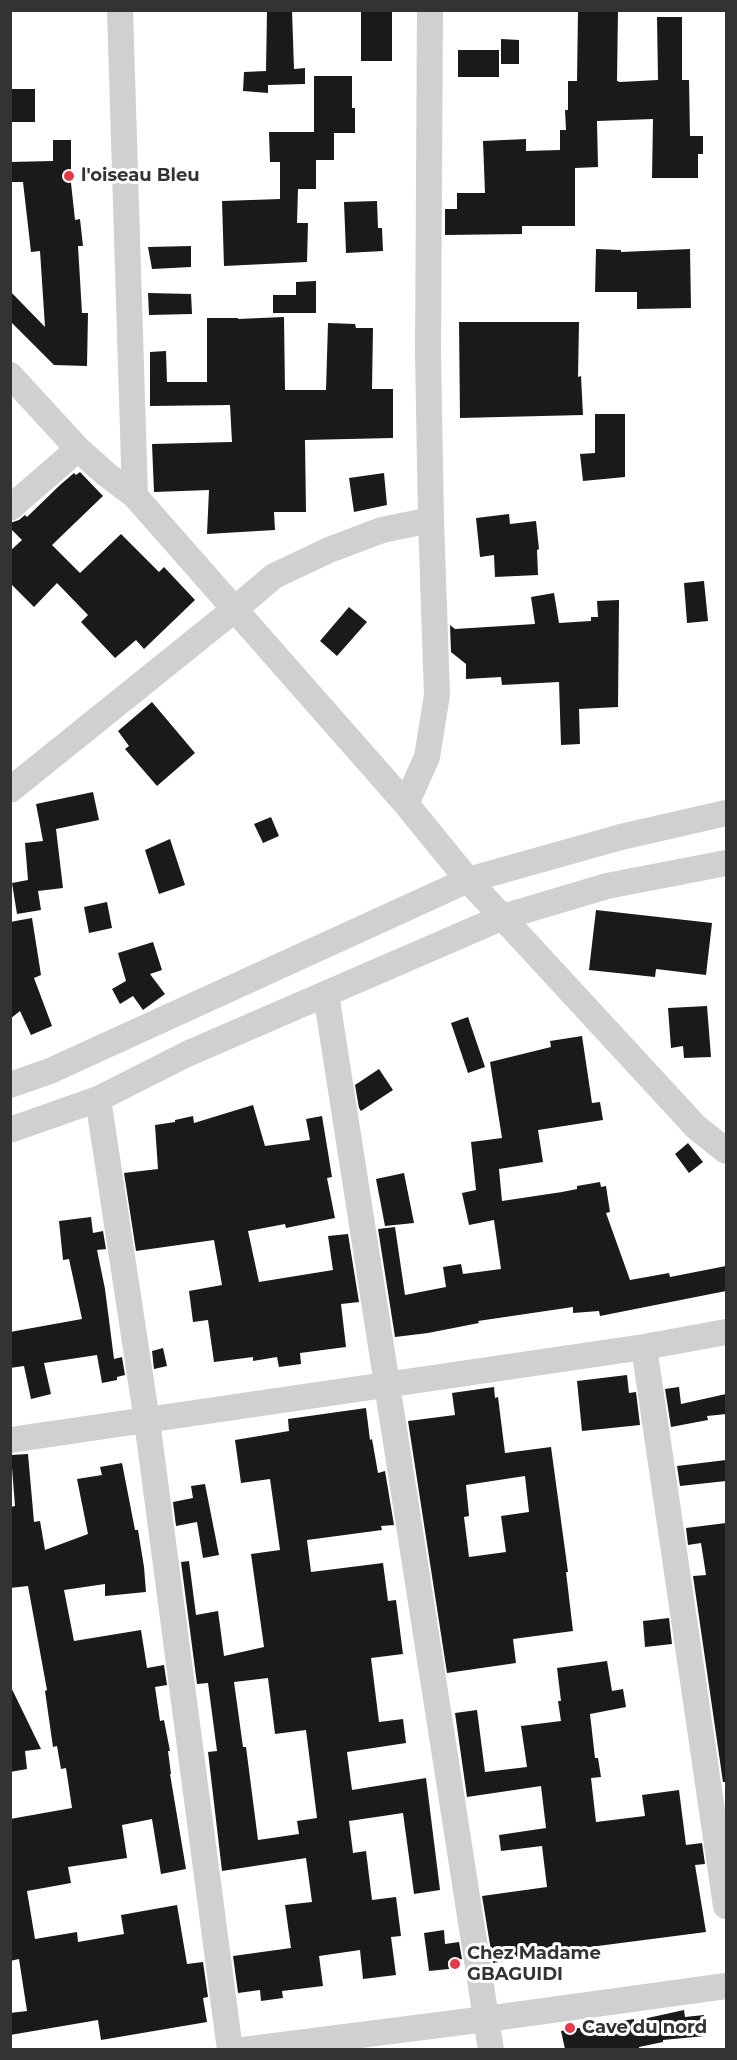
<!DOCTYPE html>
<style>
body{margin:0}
#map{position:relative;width:737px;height:2060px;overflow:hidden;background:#fff;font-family:Montserrat,sans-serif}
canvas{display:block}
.frame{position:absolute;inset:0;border:12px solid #333;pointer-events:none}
</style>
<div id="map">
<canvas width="737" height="2060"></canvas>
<div class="frame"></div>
</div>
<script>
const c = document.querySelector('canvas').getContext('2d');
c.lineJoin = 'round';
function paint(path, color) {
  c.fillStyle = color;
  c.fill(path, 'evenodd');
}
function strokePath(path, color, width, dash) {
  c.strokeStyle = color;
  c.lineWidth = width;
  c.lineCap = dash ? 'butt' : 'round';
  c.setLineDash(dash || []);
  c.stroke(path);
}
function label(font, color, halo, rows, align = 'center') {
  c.font = font + ' Montserrat,sans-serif';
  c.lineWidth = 6;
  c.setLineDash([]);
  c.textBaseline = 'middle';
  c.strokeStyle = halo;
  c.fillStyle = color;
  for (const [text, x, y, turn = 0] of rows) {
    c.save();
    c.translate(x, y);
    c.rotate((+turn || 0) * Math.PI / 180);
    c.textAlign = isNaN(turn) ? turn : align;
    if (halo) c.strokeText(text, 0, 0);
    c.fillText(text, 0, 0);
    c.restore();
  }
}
const building = new Path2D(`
 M267 10H292L294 69 305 68V84L268 85V93L243 91 244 72 266 71Z
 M361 10H392V61H361Z
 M578 10H618L617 81 620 82 658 80 657 17H682V80H689L690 136H703V154H698V178H652L653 119 597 121 598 167 575 168V226H522V234L445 235V209H457V193H485L483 141 526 139V151L560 150V130H566L565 110H568V81H577Z
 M501 39 519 40V64H501Z
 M458 50H499V77H458Z
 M314 76H352V108H355V133H334V160H316V189H298L297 223H308L307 262 224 266 222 201 280 199V162H270L269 132H314Z
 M10 89H35V122H10Z
 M53 140H71V183L75 220 80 219 83 246H78L82 313H88L87 366 54 365 10 321V291L45 327 40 251 31 252 23 182H10V162L53 161Z
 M377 201 378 228H382L383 251 346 253 344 202Z
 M191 246V267L152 269 148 247Z
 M596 249 621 250V252L690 249 691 308 637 309V292H595Z
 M316 281V313H273V295H296V282Z
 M148 293 191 294 192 314 149 315Z
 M284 317 285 390H326L328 323 355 324 356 328H373L372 389H393V438L305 440 306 512H274L275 530 207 534 209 490 154 492 152 444 232 442 230 405 150 406V352L166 351 167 382H207V318H238V319Z
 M459 322H579L578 377 581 376 583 415 460 418Z
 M595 414H625V477L583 481 580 454 595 453Z
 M80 472 103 496 52 545 80 573 121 534 159 572 164 567 195 600 144 649 136 640 115 658 81 622 88 615 57 583 34 607 10 583V551L22 540 10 528V523L19 520 25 515 27 517 60 485 74 473 76 475Z
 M384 473 387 505 354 512 349 478Z
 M509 514 510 524 536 521 539 549 537 550 538 575 495 577 494 555 480 557 476 518Z
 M704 581 708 621 687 623 684 583Z
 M554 593 559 623 591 621V617H598L597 601 619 600 618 707 579 709 580 744 561 745 559 682 502 685 501 677 466 679V664L451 652 450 625 455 629 535 624 531 597Z
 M349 607 367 622 337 656 320 641Z
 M152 702 195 753 157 786 125 749 129 746 118 731Z
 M93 792 99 820 56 829 63 888 38 891 41 910 17 914 12 883 28 880 25 843 43 841 36 804Z
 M271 817 279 836 263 843 254 824Z
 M170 839 185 885 159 894 145 850Z
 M107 902 112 928 89 933 84 907Z
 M596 910 712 923 706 975 656 969 655 977 589 970Z
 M32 918 41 975 34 978 52 1026 31 1035 20 1011 10 1019V922Z
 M153 942 162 970 150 974 165 994 143 1010 133 996 120 1004 112 989 126 981 118 953Z
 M707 1006 711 1057 684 1058 683 1046 671 1048 668 1008Z
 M468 1017 485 1067 468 1073 451 1023Z
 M582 1036 592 1103 600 1102 603 1120 538 1130 543 1162 499 1169 502 1201 562 1192 577 1189V1186L600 1182 601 1187 606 1186 610 1212 606 1213 630 1280 669 1273 670 1277 726 1266V1291L600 1316 599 1311 573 1313V1307L478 1321 479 1323 428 1333 395 1337 378 1229 395 1227 405 1295 446 1287 443 1267 461 1264 463 1274 501 1269 494 1220 469 1225 462 1193 476 1190 471 1142 502 1138 490 1062 551 1047 550 1041Z
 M379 1069 393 1090 361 1111 359 1108 355 1085Z
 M253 1105 265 1146 310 1140 306 1119 322 1116 332 1177 327 1178 335 1218 286 1228 285 1224 248 1231 259 1282 333 1270 328 1236 348 1234 359 1302 341 1304 346 1347 300 1353 301 1364 279 1367 277 1357 253 1361V1357L214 1362 208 1320 193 1322 189 1291 222 1285 214 1240 136 1251 124 1173 158 1169 155 1125 175 1122V1120L193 1116 194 1123Z
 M688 1143 703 1162 689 1173 675 1154Z
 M404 1173 414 1223 385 1226 376 1179Z
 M91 1217 93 1233 103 1231 106 1249 97 1250 105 1289 114 1359 122 1357 125 1375 117 1377V1380L102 1383 97 1355 44 1363 51 1394 31 1399 24 1366 10 1368V1332L82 1319 69 1259 63 1260 59 1221Z
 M163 1348 167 1366 154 1369 152 1351Z
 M627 1375 629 1393 636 1392 640 1425 582 1431 577 1381Z
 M494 1387 495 1398 498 1397 505 1453 551 1447 568 1572H566L573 1631 513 1639 516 1663 447 1673 408 1421 455 1415 452 1393ZM525 1476 529 1512 501 1516 506 1552 469 1557 464 1517 469 1516 466 1485Z
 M679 1387 681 1404 726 1394V1414L707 1416 708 1420 671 1427 665 1389Z
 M366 1408 370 1440 372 1439 378 1473 385 1471 394 1525 381 1526 382 1530 307 1540 311 1572 383 1563 388 1601 396 1600 403 1654 371 1658 379 1722 403 1719 406 1743 347 1752 352 1790 426 1778 440 1890 414 1894 403 1813 349 1821 353 1853 366 1851 372 1900 396 1897 401 1936 391 1937 396 1975 363 1979 360 1950 319 1956 323 1986 282 1991 283 1998 261 2001 260 1990 238 1993 233 1956 291 1948 285 1905 312 1902 306 1858 222 1871 208 1752 217 1751 208 1683 197 1684 181 1562 189 1561 196 1615 218 1611 224 1656 264 1647 251 1554 280 1550 270 1479 241 1483 235 1440 289 1431 288 1419ZM268 1678 275 1734 306 1730 317 1818 297 1821 299 1834 258 1840 246 1747H243L234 1682Z
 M28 1454 34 1522 40 1521 45 1550 88 1534 77 1479 102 1475 100 1467 122 1463 135 1530H138L144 1567 146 1592 105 1596V1584L64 1590 74 1641 141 1630 147 1668 164 1665 167 1685 155 1687 160 1721 164 1720 170 1751H168L171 1774H170L186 1869 161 1874 152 1819 122 1825 127 1858 68 1867 71 1883 27 1891 35 1939 77 1932 78 1942 124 1934 121 1915 177 1905 187 1964 203 1962 208 1997 203 1998 207 2022 101 2040 98 2020 10 2035V2013L27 2011 19 1959 10 1961V1819L72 1808 66 1768 61 1769 57 1746 53 1747 45 1691 47 1690 28 1586 10 1588V1507L15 1506 11 1455Z
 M726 1460V1481L680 1486 677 1466Z
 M205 1484 219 1555 203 1558 197 1522 176 1526 173 1502 193 1498 191 1486Z
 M726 1523V1782H723L693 1576 706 1575 701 1543 688 1545 686 1528Z
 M669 1618 672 1644 645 1647 643 1621Z
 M607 1661 612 1691 623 1689 626 1707 590 1714 595 1758H598L601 1777 591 1778 596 1822 645 1816 642 1795 679 1790 686 1845 702 1843 705 1864 695 1865 706 1932 505 1958V1961L493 1963 482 1896 547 1887 542 1846 501 1851 499 1835 546 1828 541 1786 467 1797 455 1713 477 1710 485 1772 527 1767 521 1726 561 1721 558 1701H561L557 1668Z
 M10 1685 41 1749 25 1751 27 1769 10 1772Z
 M444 1930 445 1944 459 1942 462 1959 448 1961 449 1969 429 1971 424 1933Z
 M684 2010 685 2017 704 2015 705 2036 663 2040V2042L639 2047V2049H565L561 2031 634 2019V2021Z`);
const minor = new Path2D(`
 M120 10 135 496
 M10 375 78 449 106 474 135 496 406 804 468 880 696 1127 726 1151
 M10 508 78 449
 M10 790 235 609 274 576 329 550 382 530 431 520
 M406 804 427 757 437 695 431 520 428 352 430 10
 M326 994 491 2050
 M10 1085 50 1071 468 880 621 837 726 813
 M98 1099 147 1421 230 2050
 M10 1130 98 1099 187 1054 503 917 607 886 726 863
 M644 1347 726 1906
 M10 1440 644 1347 726 1332
 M243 2050 486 2019 726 1986`);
const markers = [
 [69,176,6,"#e63946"],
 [455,1964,6,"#e63946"],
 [570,2028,6,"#e63946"]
];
const poiNames = [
 ["l'oiseau Bleu",81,176],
 ["Chez Madame",467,1954],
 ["GBAGUIDI",467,1975],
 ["Cave du nord",582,2028]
];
paint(building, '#1a1a1a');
strokePath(minor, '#d0d0d0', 26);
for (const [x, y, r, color] of markers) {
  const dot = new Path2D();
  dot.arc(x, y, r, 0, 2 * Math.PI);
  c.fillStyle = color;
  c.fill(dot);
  strokePath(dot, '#fff', 2);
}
label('bold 18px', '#333', '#fff', poiNames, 'left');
</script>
